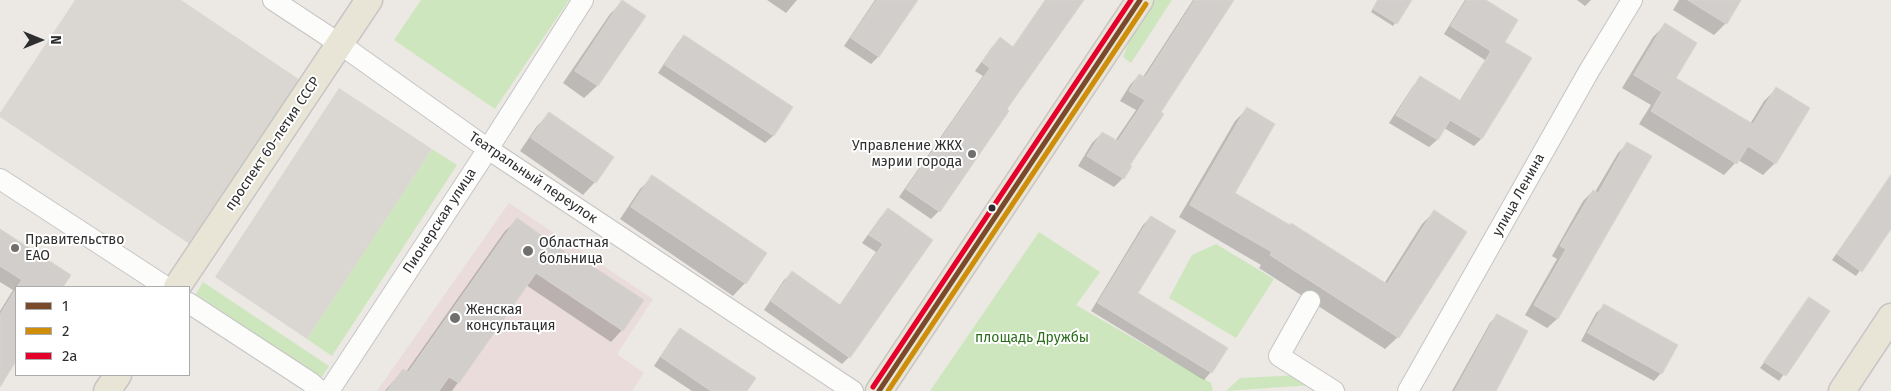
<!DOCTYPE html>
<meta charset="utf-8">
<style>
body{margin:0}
#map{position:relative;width:1891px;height:391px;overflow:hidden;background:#ece8e4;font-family:"Fira Sans",sans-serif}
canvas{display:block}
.legend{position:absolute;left:15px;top:286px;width:175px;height:90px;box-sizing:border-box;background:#fff;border:1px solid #ababab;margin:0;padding:6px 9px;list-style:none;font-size:15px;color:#2e2e2e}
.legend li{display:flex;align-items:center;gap:10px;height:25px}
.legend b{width:25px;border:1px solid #ababab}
.north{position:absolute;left:15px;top:15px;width:50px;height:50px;-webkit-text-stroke:4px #fff;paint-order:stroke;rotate:90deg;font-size:14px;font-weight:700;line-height:20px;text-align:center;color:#2e2e2e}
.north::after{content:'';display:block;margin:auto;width:18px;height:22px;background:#2e2e2e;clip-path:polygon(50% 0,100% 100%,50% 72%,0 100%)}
</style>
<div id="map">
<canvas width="1891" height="391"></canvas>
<ul class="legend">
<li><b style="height:6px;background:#7a4b2a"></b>1</li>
<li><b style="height:6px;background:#cf8e09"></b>2</li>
<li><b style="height:6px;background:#e4002b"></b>2а</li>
</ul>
<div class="north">N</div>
</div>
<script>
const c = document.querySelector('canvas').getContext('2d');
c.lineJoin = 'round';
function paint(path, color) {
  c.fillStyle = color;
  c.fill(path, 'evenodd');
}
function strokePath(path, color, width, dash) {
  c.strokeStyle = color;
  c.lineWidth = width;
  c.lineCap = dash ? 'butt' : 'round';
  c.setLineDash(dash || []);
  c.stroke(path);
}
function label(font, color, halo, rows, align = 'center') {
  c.font = font + ' "Fira Sans",sans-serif';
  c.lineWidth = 4;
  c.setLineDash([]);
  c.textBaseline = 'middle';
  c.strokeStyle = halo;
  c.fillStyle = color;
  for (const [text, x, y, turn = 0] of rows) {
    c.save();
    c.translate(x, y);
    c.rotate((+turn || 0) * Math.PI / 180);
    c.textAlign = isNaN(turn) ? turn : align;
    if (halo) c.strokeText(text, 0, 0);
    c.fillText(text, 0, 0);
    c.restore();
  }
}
const medical = new Path2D(`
 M509 203 653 299 617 354 644 373 632 391H377Z`);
const green = new Path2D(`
 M421 0H569L495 109 394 40Z
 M1155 0H1172L1131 63 1123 57 1133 32Z
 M432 149 457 165 332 356 307 339Z
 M1039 232 1100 272 1076 305 1211 383 1213 391H930Z
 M1216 244 1274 279 1236 338 1169 298 1192 255Z
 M203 282 329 366 321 378 196 294Z
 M1300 375 1313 385 1226 391 1240 378Z`);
const plaza = new Path2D(`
 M75 0H181L306 84 197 249 0 117V113Z
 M339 88 432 149 307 339 215 277Z`);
const shadow = new Path2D(`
 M767 0H797L786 13Z
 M875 0H917L878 57 871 64 844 46Z
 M1045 0H1082L1005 110 1007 111 939 211 931 219 899 197 983 76 975 71 992 47 1000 39 1012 48Z
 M1193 0H1233L1160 112 1128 165 1123 178 1114 187 1078 166 1092 143 1102 133 1115 141 1136 110 1120 101 1130 85 1139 75 1143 77Z
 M1378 0H1410L1393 26 1371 12Z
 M1465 0H1483L1503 42 1481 139 1474 146 1444 128 1437 140 1429 147 1389 123 1413 86 1420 78 1459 102 1485 60 1444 34Z
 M1577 0H1591L1585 6Z
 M1679 0H1740L1726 23 1714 35 1673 10Z
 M622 2 644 16 597 86 584 98 563 83 610 14Z
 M1665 25 1674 78 1750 124 1764 101 1776 89 1775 163 1763 175 1738 160 1724 175 1639 124 1651 105 1622 88 1653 37Z
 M684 36 791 107 773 136 765 143 658 73 677 44Z
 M1247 109 1233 193 1384 284 1422 224 1434 212 1465 232 1398 337 1385 349 1259 268 1261 265 1179 217 1235 121Z
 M549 114 612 158 595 182 583 195 520 151 537 126Z
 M1628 143 1650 156 1557 319 1547 328 1525 315 1557 259 1552 256 1583 201 1593 191 1595 192 1618 153Z
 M653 177 765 253 745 283 733 296 620 219 640 189Z
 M1887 183 1891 186V227L1856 276 1832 260Z
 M888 210 931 240 849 357 842 364 764 310 784 280 792 273 839 306 876 252 862 243 880 218Z
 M1151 217 1136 294 1211 372 1204 380 1091 311 1143 225Z
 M517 220 622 330 611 342 526 285 452 391H385L403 370 406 372 505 231Z
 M0 231 69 275 62 287H16V359L7 373 0 380V311L13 290 0 282Z
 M1809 299 1828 312 1779 381 1760 368Z
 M1604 306 1661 373 1654 381 1581 341 1596 313Z
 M1497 315 1494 391H1452L1490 323Z
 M680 329 745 391H692L654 366 673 337Z`);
const building = new Path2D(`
 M622 0 646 16 598 86 575 71Z
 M877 0H918L879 57 851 38Z
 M1046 0H1084L1007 109 1009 111 940 212 906 189 990 68 982 62 1000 37 1013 47Z
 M1195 0H1234L1161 112 1164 114 1130 165 1132 166 1124 179 1087 156 1102 132 1118 141 1145 100 1129 91 1139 74 1145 77Z
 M1378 0H1412L1397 24 1373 9Z
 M1467 0H1486L1518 20 1505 42 1532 58 1482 139 1450 120 1438 140 1396 115 1420 76 1461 101 1491 51 1451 26Z
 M1688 0H1741L1727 24Z
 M1665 23 1697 43 1676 78 1753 124 1776 87 1810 108 1776 164 1748 146 1737 164 1651 111 1662 92 1634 75Z
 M684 35 793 107 774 136 665 65Z
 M1247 107 1275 124 1235 193 1290 225 1291 223 1387 284 1434 210 1467 232 1399 338 1270 255 1272 252 1190 205Z
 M549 112 614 157 596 183 531 138Z
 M1627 142 1652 156 1558 319 1534 305 1566 249 1560 246 1593 190 1598 193Z
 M652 175 767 253 746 284 631 207Z
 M1891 175V229L1862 272 1837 254Z
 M888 208 933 240 850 358 771 301 792 271 840 305 883 244 869 235Z
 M1151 216 1176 231 1138 293 1228 348 1212 373 1098 303Z
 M517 218 575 259 577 256 644 300 623 331 536 273 459 383 449 377 439 391H387L403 369 408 372Z
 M0 229 71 275 63 287H17L22 280 0 266Z
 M16 289V361L0 387V315Z
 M1809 297 1830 311 1786 376 1764 362Z
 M1604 304 1678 345 1662 374 1588 333Z
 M1497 314 1528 331 1496 391H1455Z
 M680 328 756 378 747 391H711L661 357Z`);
const minor = new Path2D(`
 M273 0 340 44 488 149 853 391
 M0 179 166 287
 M1310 301 1279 356 1334 391
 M189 303 310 382 320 391
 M329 391 488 149 583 0
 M1408 391 1589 71 1632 0`);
const major = new Path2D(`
 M177 287 369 0
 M107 391 118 375
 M879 391 1140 0
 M1842 391 1891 317`);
const bus1 = new Path2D(`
 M879 391 1140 0`);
const bus2 = new Path2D(`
 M888 391 1146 4`);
const bus3 = new Path2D(`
 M873 387 1131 0`);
const markers = [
 [972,154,5,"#706f6e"],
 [992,208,4.5,"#2e2e2e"],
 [15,248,5,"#706f6e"],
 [528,251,6,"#706f6e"],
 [455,318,6,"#706f6e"]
];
const streetNames = [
 ["проспект 60-летия СССР",273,144,-56],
 ["Театральный переулок",533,178,34],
 ["улица Ленина",1519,195,-61],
 ["Пионерская улица",440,221,-57]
];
const poiNames = [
 ["Управление ЖКХ",962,146,"right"],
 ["мэрии города",962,162,"right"],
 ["Правительство",25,240],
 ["ЕАО",25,256],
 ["Областная",539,243],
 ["больница",539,259],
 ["Женская",466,310],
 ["консультация",466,326]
];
const parkNames = [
 ["площадь Дружбы",1032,338]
];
paint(medical, '#e9dcdb');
paint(green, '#cee6be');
paint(plaza, '#dad6d2');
paint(shadow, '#0003');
paint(building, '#d1cecb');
strokePath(building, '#d7d4d0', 1);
strokePath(minor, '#c5c4c5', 22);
strokePath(major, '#c6c5c4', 29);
strokePath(minor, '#fcfcfb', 20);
strokePath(major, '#e8e4d6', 26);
strokePath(bus1, '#7a4b2a', 5);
strokePath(bus2, '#cf8e09', 5);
strokePath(bus3, '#e4002b', 5);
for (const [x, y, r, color] of markers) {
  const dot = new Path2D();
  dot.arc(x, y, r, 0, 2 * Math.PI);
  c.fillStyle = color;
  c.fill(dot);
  strokePath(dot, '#fff', 2);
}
label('14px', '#2e2e2e', '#fff', streetNames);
label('14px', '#2e2e2e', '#fff', poiNames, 'left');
label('14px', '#2c6e1b', '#fff', parkNames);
</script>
